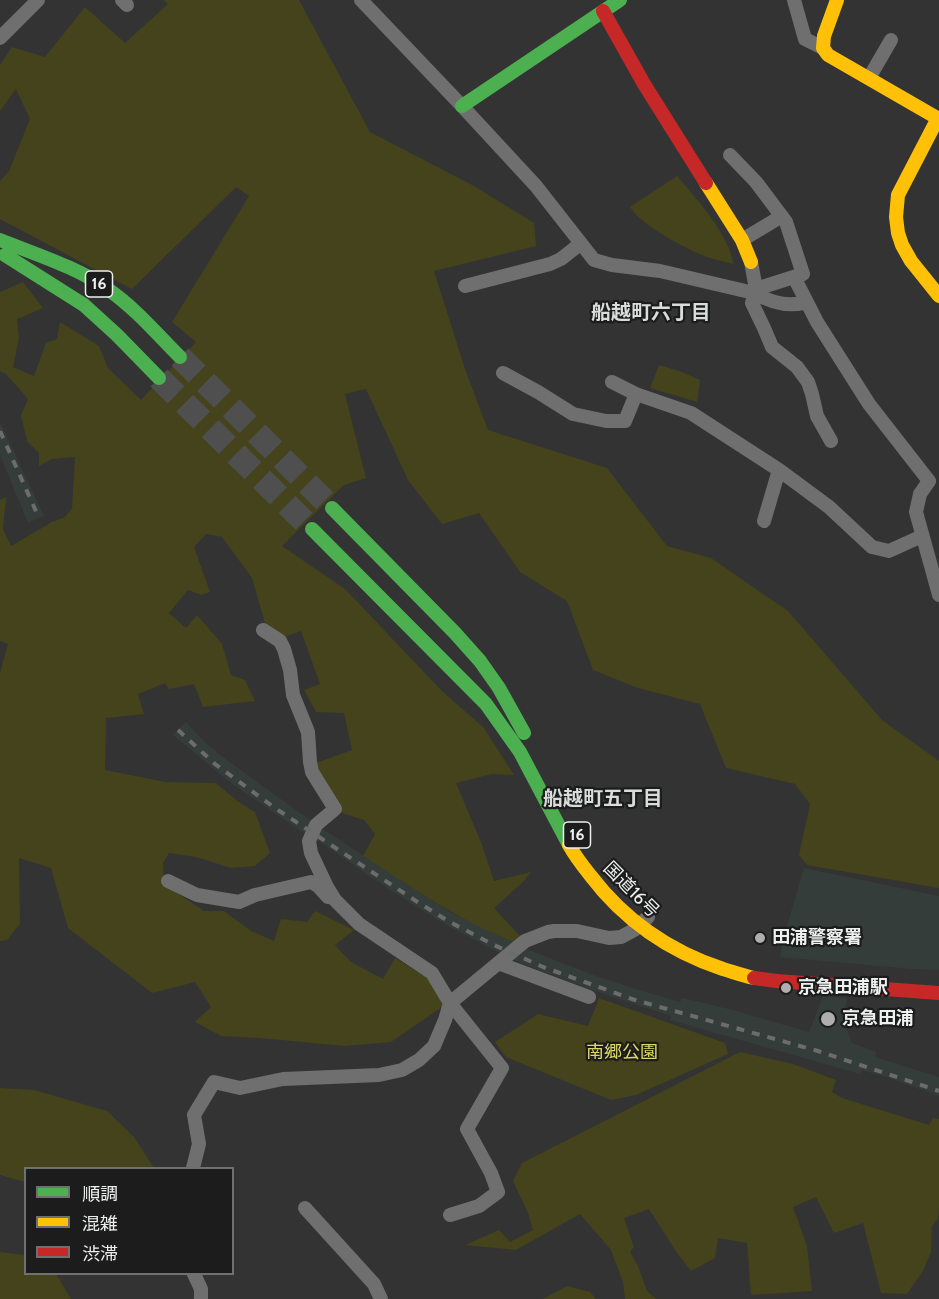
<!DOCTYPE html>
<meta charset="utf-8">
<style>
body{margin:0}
#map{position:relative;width:939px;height:1299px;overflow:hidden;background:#333;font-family:Cabin,"Noto Sans JP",sans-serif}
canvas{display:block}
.legend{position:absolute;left:24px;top:1167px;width:210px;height:108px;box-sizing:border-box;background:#1b1c1b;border:2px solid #6f7170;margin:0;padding:8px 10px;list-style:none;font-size:18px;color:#eef0ef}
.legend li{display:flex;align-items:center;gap:12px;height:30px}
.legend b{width:30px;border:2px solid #6f7170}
</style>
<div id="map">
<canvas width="939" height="1299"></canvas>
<ul class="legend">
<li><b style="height:8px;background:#4caf50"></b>順調</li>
<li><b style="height:8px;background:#ffc107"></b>混雑</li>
<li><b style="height:8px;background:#c62828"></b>渋滞</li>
</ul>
</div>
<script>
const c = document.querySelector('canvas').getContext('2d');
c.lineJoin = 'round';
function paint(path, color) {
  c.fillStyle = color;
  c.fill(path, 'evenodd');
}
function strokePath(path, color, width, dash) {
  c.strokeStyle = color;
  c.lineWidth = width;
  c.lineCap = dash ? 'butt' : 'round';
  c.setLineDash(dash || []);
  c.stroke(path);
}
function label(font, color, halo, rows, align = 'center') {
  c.font = font + ' Cabin,"Noto Sans JP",sans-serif';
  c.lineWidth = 4.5;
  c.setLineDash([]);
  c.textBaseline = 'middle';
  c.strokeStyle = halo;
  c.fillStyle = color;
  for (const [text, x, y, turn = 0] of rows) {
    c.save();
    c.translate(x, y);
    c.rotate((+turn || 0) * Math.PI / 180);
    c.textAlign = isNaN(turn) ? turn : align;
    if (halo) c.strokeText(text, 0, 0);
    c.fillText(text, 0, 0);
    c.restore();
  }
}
const built = new Path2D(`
 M0 422 44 516 28 523 0 455Z
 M186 722 204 741 220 755 314 823 308 836 231 783 173 735Z
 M318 826 452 913 499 936 514 942 504 950 502 954 446 925 381 884 313 837Z
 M804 868 939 896V970L912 969 780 957 783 939Z
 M522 947 593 975 639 990 680 1002 682 998 733 1010 809 1032 823 996 847 998 843 1017 852 1043 876 1052 875 1057 939 1077V1096L887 1077 861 1070 860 1074 670 1020 671 1016 589 989 513 960Z`);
const green = new Path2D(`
 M164 0H299L370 132 474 186 534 223 536 246 434 271 465 369 488 430 607 468 667 546 711 558 788 611 882 720 939 761V888L807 865 799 855 810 804 795 784 726 768 700 704 638 688 593 670 567 601 520 572 479 513 442 524 408 480 366 389 345 394 366 478 344 485 282 546 345 589 442 691 484 728 514 775 492 774 456 783 481 842 494 881 531 872 524 881 494 908 520 936 514 942C459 921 412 887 363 856L375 834 364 820 339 812 317 774 316 763 352 750 344 713 316 712 304 690 320 684 301 631 281 638 266 627 252 578 222 537 206 534 194 547 210 592 201 595 188 590 169 613 186 628 197 615 222 644 231 675 245 680 255 701 203 707 194 684 169 689 165 683 138 694 144 714 106 718 105 770 165 782 216 783 236 800 255 812 270 853 255 866 231 868 196 857 169 853 163 863 164 884 204 911H224L251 931 274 941 281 919 307 922 315 911 354 930 335 945 351 962 383 979 395 958 426 977 448 1003 391 1042 345 1046 259 1038 221 1036 195 1022 211 1007 195 982 152 993 68 928 51 868 19 858 20 924 7 940 0 941V673L8 644 0 641V500L6 497 3 529 11 546 52 522 65 517 72 509 75 457 52 459 39 466V453L27 441 21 415 28 399 6 374 0 371V292L23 282 43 308 17 319 19 338 13 367 34 376 46 343 57 339 60 322 99 346 108 368 141 400 196 342 172 322 249 196 236 187 132 289 0 219V181L9 171 30 119 16 89 0 111V65L12 47 45 57 85 7 125 43 168 4Z
 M677 176C695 197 716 220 728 246 731 251 732 258 733 264 721 261 708 258 697 253 678 244 640 224 630 207Z
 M659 365 682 372 700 380 697 402 650 388Z
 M599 998 725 1043 728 1054 636 1095 611 1100 506 1057 495 1042 538 1014 588 1026Z
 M740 1052 793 1064 836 1080 832 1092 842 1098 929 1125 933 1118 939 1119V1210L938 1219 932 1226 931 1252 924 1269 907 1294 881 1293 863 1223 834 1233 816 1197 793 1207 807 1246 812 1291 751 1295 747 1243 718 1238 715 1258 691 1271 677 1253 649 1209 624 1218 634 1247 630 1252 638 1266 647 1291 656 1299H625L623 1282 611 1250 580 1214 516 1250 465 1245 499 1230 510 1242 533 1230 528 1213 513 1181 522 1163Z
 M0 1088 34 1090 107 1111 134 1137 154 1168H26L25 1182 0 1175Z
 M0 1252 25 1255 26 1274H56L71 1299H0Z
 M567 1286 590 1292 596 1299H543Z`);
const highwayTunnel = new Path2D(`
 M180 357 332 508
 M159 378 312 529`);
const street = new Path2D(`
 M122 0 127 5
 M361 0 462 106 536 186 594 260 612 265 660 271 754 293C770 302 788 308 806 302
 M794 0 805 39 823 48
 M0 38 38 0
 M869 78 891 40
 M730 155 756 182 786 222 803 274 756 289
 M742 240 782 216
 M751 262 756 289 752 303 764 328 772 347 797 367 808 382 812 394 817 416 831 441
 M794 277 817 322 869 404 929 481 920 494 916 512 939 595
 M465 286 550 264 561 259 580 244
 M503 373 538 392 573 414 606 421H625L636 394
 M612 382 636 394 691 413 779 470 829 507 872 547 889 551 922 536
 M764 521 779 470
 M263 630 280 641 284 649 290 670 293 695 308 732 310 762 312 772 335 809 316 825 309 841 311 853 327 887 335 900 359 924 432 973 450 1003 502 1068 467 1129 491 1173 498 1192 479 1206 450 1215
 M168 881 197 895 239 902 255 895 311 882 318 886 328 897
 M498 963 589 997
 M193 1168 199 1144 194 1115 214 1082 240 1088 283 1079 379 1075 402 1070 419 1060 434 1046 445 1020 450 1003 525 941 548 932 554 931H577L609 938 621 937 634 930 648 917
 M305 1208 374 1284 381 1299
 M194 1274 201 1289V1299`);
const fast = new Path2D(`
 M462 106 620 0
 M0 240C37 255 77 267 109 290 136 309 157 334 180 357
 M5 255 84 305 117 335 159 378
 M332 508 455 633 480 661 499 688 524 733
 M312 529 486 704 520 752 569 845`);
const slow = new Path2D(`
 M837 0 824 36 823 48 828 55 939 119
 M938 118 898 195 896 217 898 233 902 245 911 261 939 296
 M706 183 742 240 751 262
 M569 845C575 856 582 865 590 875 625 921 668 951 723 969 733 972 744 976 754 978`);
const jam = new Path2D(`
 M603 11 644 84 706 183
 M754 978 777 981 939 993`);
const rail = new Path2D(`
 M0 431 39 518
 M178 730 215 764 275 808 416 901 448 921 494 945 543 967 635 1000 818 1051 939 1091`);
const markers = [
 [760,938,6,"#adaead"],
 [786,988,6,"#adaead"],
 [828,1019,8,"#adaead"]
];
const shields = [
 [99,284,27],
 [577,835,27]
];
const shieldNames = [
 ["16",99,284],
 ["16",577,835]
];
const streetNames = [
 ["国道16号",631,890,45]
];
const poiNames = [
 ["田浦警察署",772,938],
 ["京急田浦駅",798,988],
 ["京急田浦",842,1019]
];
const parkNames = [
 ["南郷公園",622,1053]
];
const neighbourhoodNames = [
 ["船越町六丁目",651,313],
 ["船越町五丁目",603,799]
];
paint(built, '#353d3a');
paint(green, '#44431c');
strokePath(highwayTunnel, '#4f4f4f', 24, [24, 12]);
strokePath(street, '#6e6f6e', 14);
strokePath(fast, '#4caf50', 14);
strokePath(slow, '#ffc107', 14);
strokePath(jam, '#c62828', 14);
strokePath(rail, '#6c6c6c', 4, [8, 8]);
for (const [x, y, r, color] of markers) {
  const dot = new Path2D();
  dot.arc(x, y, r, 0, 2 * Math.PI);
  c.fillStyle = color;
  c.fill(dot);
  strokePath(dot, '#1b1c1b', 2);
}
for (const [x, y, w] of shields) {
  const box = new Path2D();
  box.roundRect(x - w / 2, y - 13, w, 26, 4.5);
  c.fillStyle = '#1b1c1b';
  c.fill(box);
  strokePath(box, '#eef0ef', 1.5);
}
label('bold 16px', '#eef0ef', null, shieldNames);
label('18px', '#eef0ef', '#1b1c1b', streetNames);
label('bold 18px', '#eef0ef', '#1b1c1b', poiNames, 'left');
label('18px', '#ddd966', '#1b1c1b', parkNames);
label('bold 20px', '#d8dcda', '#1b1c1b', neighbourhoodNames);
</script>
